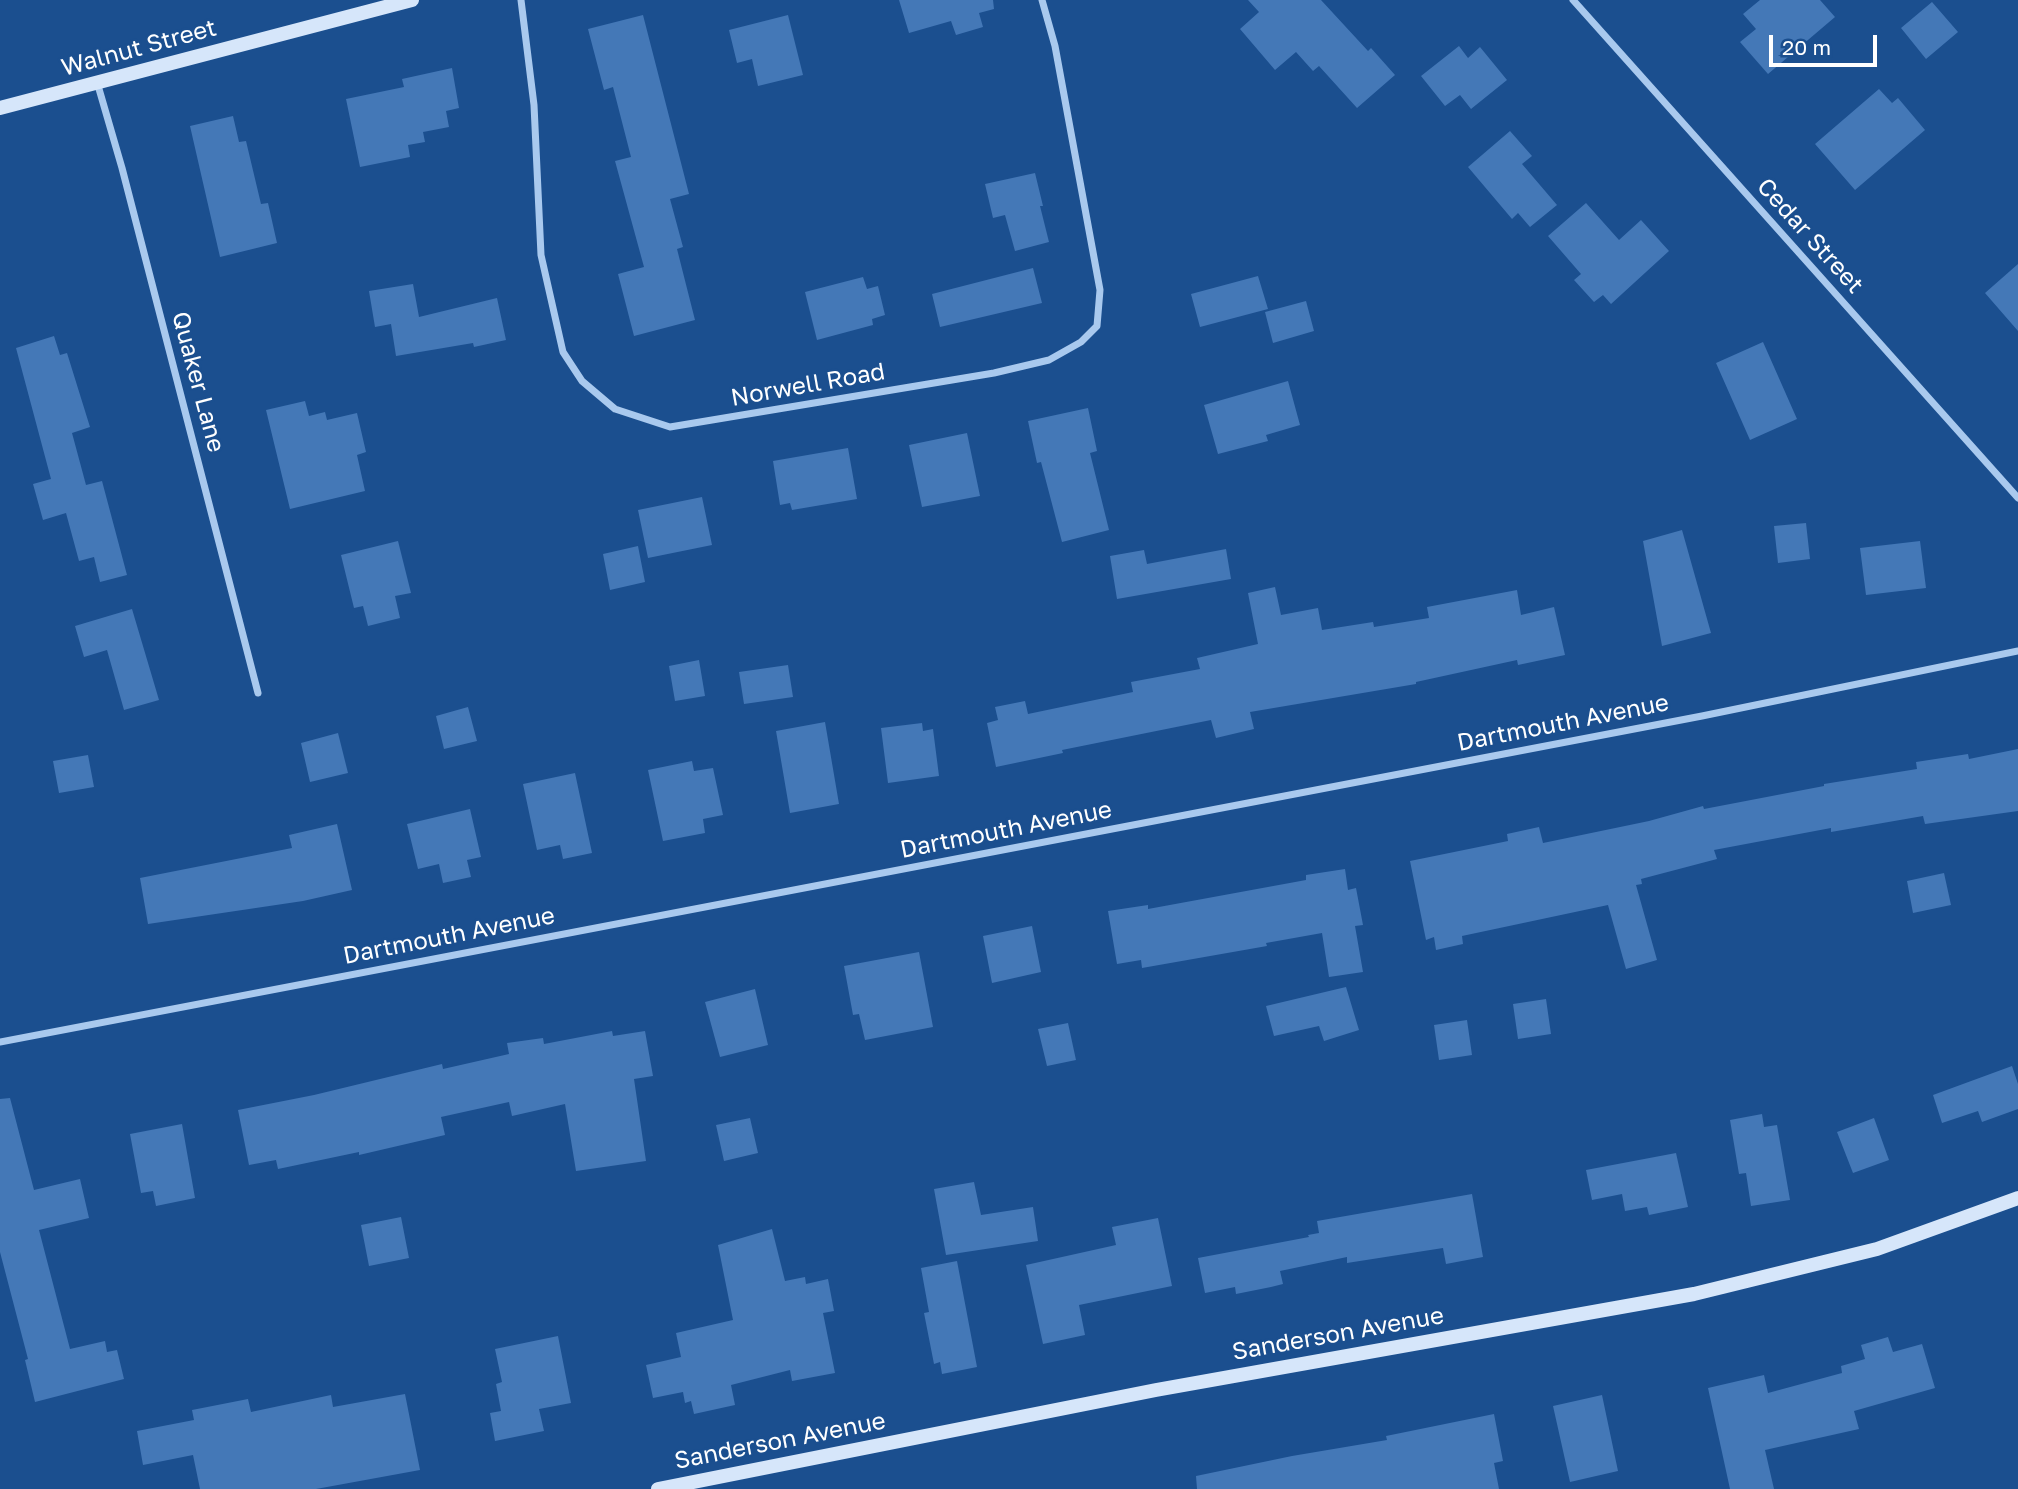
<!DOCTYPE html>
<style>
body{margin:0}
#map{position:relative;width:2018px;height:1489px;overflow:hidden;background:#1b4f8f;font-family:"Golos Text",sans-serif}
canvas{display:block}
.scale{position:absolute;left:1769px;top:35px;width:108px;height:32px;box-sizing:border-box;border:4px solid #fff;border-top:0;padding-left:9px;font-size:21px;line-height:24px;white-space:nowrap;color:#fff;-webkit-text-stroke:5px #1b4f8f;paint-order:stroke}
</style>
<div id="map">
<canvas width="2018" height="1489"></canvas>
<div class="scale">20 m</div>
</div>
<script>
const c = document.querySelector('canvas').getContext('2d');
c.lineJoin = 'round';
function paint(path, color) {
  c.fillStyle = color;
  c.fill(path, 'evenodd');
}
function strokePath(path, color, width, dash) {
  c.strokeStyle = color;
  c.lineWidth = width;
  c.lineCap = dash ? 'butt' : 'round';
  c.setLineDash(dash || []);
  c.stroke(path);
}
function label(font, color, halo, rows, align = 'center') {
  c.font = font + ' "Golos Text",sans-serif';
  c.lineWidth = 5;
  c.setLineDash([]);
  c.textBaseline = 'middle';
  c.strokeStyle = halo;
  c.fillStyle = color;
  for (const [text, x, y, turn = 0] of rows) {
    c.save();
    c.translate(x, y);
    c.rotate((+turn || 0) * Math.PI / 180);
    c.textAlign = isNaN(turn) ? turn : align;
    if (halo) c.strokeText(text, 0, 0);
    c.fillText(text, 0, 0);
    c.restore();
  }
}
const building = new Path2D(`
 M899 0H993L994 9 979 13 983 27 956 35 951 21 909 33Z
 M1248 0H1321L1368 51 1371 48 1395 75 1357 108 1319 66 1313 71 1296 52 1275 70 1240 29 1259 12Z
 M1760 0H1820L1835 17 1768 74 1740 42 1756 29 1743 14Z
 M1932 2 1958 32 1926 59 1901 28Z
 M643 15 689 194 670 199 683 247 677 249 695 320 634 336 618 274 644 267 615 161 631 157 613 87 604 90 588 29Z
 M788 15 803 75 758 86 752 59 737 63 729 30Z
 M1459 46 1468 58 1480 47 1507 80 1471 109 1460 95 1445 106 1421 76Z
 M452 68 459 108 446 111 449 127 423 132 425 142 408 145 410 157 360 167 346 99 404 87 402 79Z
 M1879 89 1892 103 1898 98 1925 130 1855 190 1815 144Z
 M233 116 239 142 246 141 261 204 268 203 277 243 220 257 190 126Z
 M1510 131 1532 156 1522 164 1557 205 1530 227 1518 213 1512 219 1468 167Z
 M1035 173 1043 206H1040L1049 242 1015 251 1005 215 993 218 985 184Z
 M1586 203 1619 240 1641 220 1669 251 1611 304 1603 295 1594 302 1574 280 1581 274 1548 236Z
 M2018 264V331L1985 293Z
 M1033 268 1042 303 940 327 932 294Z
 M1258 276 1268 309 1200 327 1191 294Z
 M863 277 867 289 878 286 885 315 872 319 873 325 817 340 805 292Z
 M413 284 419 317 497 298 506 340 474 347 473 343 396 356 391 324 375 327 369 291Z
 M1306 301 1314 331 1273 343 1265 312Z
 M54 336 60 355 67 353 90 427 72 433 86 485 102 481 127 575 100 582 94 557 79 561 66 513 43 520 33 484 51 479 16 348Z
 M1763 342 1797 419 1750 440 1716 363Z
 M1288 381 1300 425 1266 435 1268 441 1218 454 1204 405Z
 M305 401 309 416 325 412 327 420 357 413 366 452 357 455 365 491 290 509 266 410Z
 M1088 408 1097 451 1090 453 1109 530 1062 542 1041 462 1037 463 1028 421Z
 M967 433 980 496 922 507 909 445Z
 M848 448 857 499 792 510 790 503 780 505 773 461Z
 M702 497 712 545 648 558 638 510Z
 M1806 523 1810 559 1778 563 1774 526Z
 M1682 530 1711 633 1662 646 1643 541Z
 M398 541 411 593 395 596 400 618 368 626 363 606 354 608 341 555Z
 M1920 541 1926 588 1866 595 1860 548Z
 M638 546 645 582 610 590 603 554Z
 M1226 549 1231 579 1117 599 1110 556 1144 550 1147 564Z
 M1275 587 1281 615 1318 608 1322 630 1373 622 1374 627 1429 618 1427 607 1517 590 1521 615 1554 607 1565 655 1518 665 1517 660 1416 682V684L1250 712 1254 729 1216 738 1211 720 1062 750 1063 753 996 767 987 723 998 720 995 707 1025 701 1028 714 1133 692 1131 682 1200 669 1197 658 1258 644 1248 593Z
 M132 609 159 700 124 710 107 650 84 657 75 626Z
 M699 660 705 696 675 701 669 666Z
 M788 665 793 697 744 704 739 672Z
 M468 707 477 741 444 749 436 716Z
 M825 722 839 804 790 813 776 731Z
 M922 723 923 731 933 729 939 776 888 783 881 728Z
 M338 733 348 773 310 782 301 743Z
 M2018 749V811L1925 824 1923 816 1831 832V828L1714 850 1717 859 1641 879 1642 884 1636 885 1657 960 1626 969 1608 905 1462 936 1463 944 1436 950 1434 937 1426 940 1410 861 1508 841 1507 834 1539 827 1543 843 1649 821 1703 806 1704 809 1824 786V784L1917 769 1916 762 1968 754 1969 759Z
 M88 755 94 787 59 793 53 761Z
 M692 761 694 771 713 768 723 815 703 819 705 833 663 841 648 770Z
 M575 773 592 853 563 859 560 845 537 850 523 784Z
 M470 809 481 857 467 860 471 877 443 883 439 864 418 869 407 824Z
 M337 824 352 890 303 901 148 924 140 878 292 848 289 835Z
 M1345 869 1348 890 1356 888 1363 925 1355 926 1363 972 1329 977 1322 933 1266 943 1267 946 1142 968 1141 960 1117 964 1108 911 1148 905V909L1306 880V875Z
 M1944 873 1951 905 1913 913 1907 881Z
 M1032 926 1041 972 992 983 983 936Z
 M919 952 933 1027 865 1040 859 1014 853 1015 844 966Z
 M1346 987 1359 1030 1324 1041 1319 1026 1274 1036 1266 1006Z
 M755 989 768 1045 720 1057 705 1002Z
 M1546 999 1551 1034 1518 1039 1513 1004Z
 M1467 1020 1472 1055 1439 1060 1434 1025Z
 M1068 1023 1076 1060 1047 1066 1038 1029Z
 M612 1031 613 1036 645 1031 653 1076 634 1079 646 1161 576 1171 565 1104 512 1116 509 1102 441 1117 445 1135 359 1155V1152L278 1169 276 1160 249 1165 238 1110 314 1095 442 1064 443 1069 509 1054 507 1043 543 1038 544 1044Z
 M2012 1066 2018 1084V1109L1982 1122 1978 1111 1942 1123 1933 1095Z
 M10 1098 34 1190 80 1179 89 1218 39 1230 70 1349 105 1341 107 1352 117 1350 124 1379 35 1402 25 1360 28 1359 0 1252V1099Z
 M1762 1114 1764 1127 1777 1125 1790 1200 1751 1206 1746 1173 1739 1174 1730 1120Z
 M750 1118 758 1153 724 1161 716 1125Z
 M1874 1118 1889 1160 1853 1173 1837 1132Z
 M182 1124 195 1198 156 1206 153 1191 141 1193 130 1134Z
 M1676 1153 1688 1207 1649 1215 1647 1207 1625 1211 1622 1194 1592 1200 1586 1170Z
 M974 1182 981 1215 1033 1207 1038 1241 946 1255 934 1189Z
 M1472 1194 1483 1257 1446 1264 1443 1248 1347 1263V1257L1280 1271 1283 1284 1271 1287 1236 1294 1235 1287 1205 1293 1198 1258 1309 1237 1308 1235 1319 1233 1317 1221Z
 M401 1217 409 1258 369 1266 361 1225Z
 M1158 1218 1172 1286 1079 1305 1085 1335 1043 1344 1026 1265 1116 1245 1112 1227Z
 M772 1229 785 1281 805 1277 806 1284 828 1279 834 1311 823 1313 835 1373 792 1381 790 1370 731 1385 735 1405 694 1414 691 1401 685 1403 683 1392 653 1398 646 1365 681 1357 676 1333 733 1320 718 1245Z
 M957 1261 977 1367 942 1374 940 1362 934 1364 924 1313 929 1312 921 1268Z
 M558 1336 571 1403 539 1409 544 1431 495 1441 490 1413 501 1411 496 1384 502 1382 495 1349Z
 M1888 1337 1893 1352 1922 1344 1935 1388 1854 1411 1859 1429 1765 1450 1774 1489H1730L1708 1388 1764 1375 1768 1393 1842 1373 1841 1366 1865 1359 1861 1345Z
 M405 1394 420 1470 316 1489H200L193 1455 143 1465 137 1431 194 1420 192 1410 248 1399 251 1412 331 1395 333 1407Z
 M1602 1395 1618 1471 1570 1482 1553 1406Z
 M1494 1414 1503 1461 1494 1463 1499 1489H1197L1196 1476 1292 1456 1387 1440 1386 1436Z`);
const street = new Path2D(`
 M521 0 534 105 541 255 563 352 582 381 615 409 670 427 994 373 1049 360 1081 342 1097 326 1100 290 1055 46 1042 0
 M1573 0 2018 498
 M97 82 122 168 258 693
 M0 1042 1702 716 2018 651`);
const secondary = new Path2D(`
 M0 108 412 0
 M658 1489 1156 1390 1694 1294 1877 1249 2018 1198`);
const streetNames = [
 ["Walnut Street",139,48,-15],
 ["Cedar Street",1810,236,48],
 ["Quaker Lane",198,382,75],
 ["Norwell Road",808,385,-10],
 ["Dartmouth Avenue",1563,723,-11],
 ["Dartmouth Avenue",1006,830,-11],
 ["Dartmouth Avenue",449,936,-11],
 ["Sanderson Avenue",1338,1334,-10],
 ["Sanderson Avenue",780,1441,-11]
];
paint(building, '#4478b7');
strokePath(street, '#a9c9ee', 7);
strokePath(secondary, '#d6e6fa', 14);
label('24px', '#fff', '#1b4f8f', streetNames);
</script>
